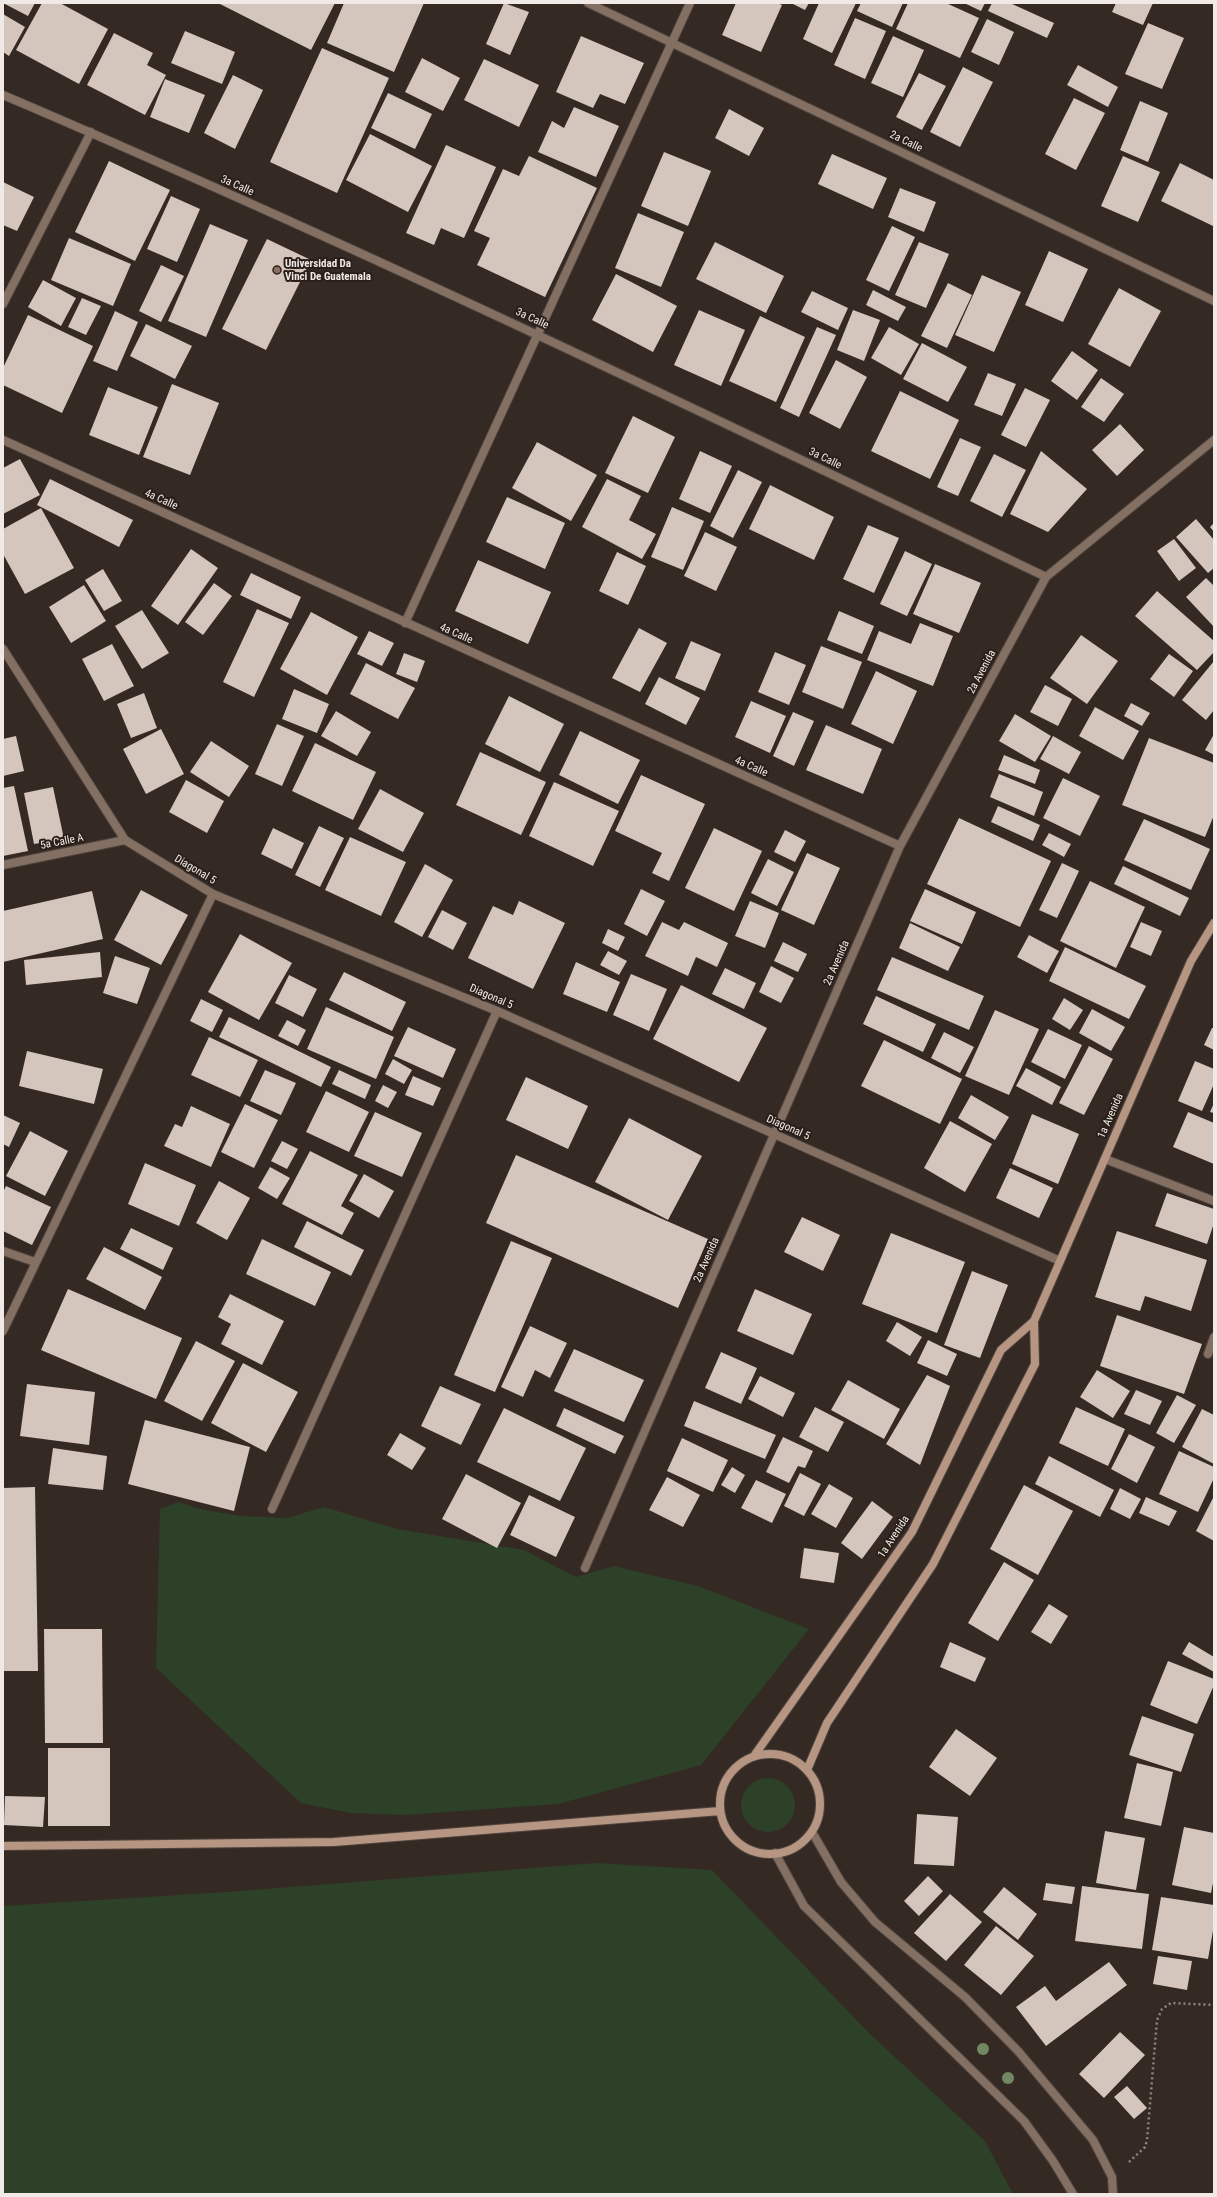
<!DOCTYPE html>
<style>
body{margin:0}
#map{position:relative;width:1217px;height:2197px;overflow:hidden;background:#352923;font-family:"Roboto Condensed",sans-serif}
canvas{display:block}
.frame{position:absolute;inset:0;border:4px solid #f1e9e5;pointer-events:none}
</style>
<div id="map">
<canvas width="1217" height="2197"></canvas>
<div class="frame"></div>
</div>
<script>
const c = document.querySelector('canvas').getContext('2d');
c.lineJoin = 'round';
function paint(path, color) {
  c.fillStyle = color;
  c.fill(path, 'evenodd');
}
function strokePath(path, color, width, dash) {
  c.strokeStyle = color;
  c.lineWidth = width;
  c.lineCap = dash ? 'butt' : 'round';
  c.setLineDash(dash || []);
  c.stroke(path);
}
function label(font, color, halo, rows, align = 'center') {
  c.font = font + ' "Roboto Condensed",sans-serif';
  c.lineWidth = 4;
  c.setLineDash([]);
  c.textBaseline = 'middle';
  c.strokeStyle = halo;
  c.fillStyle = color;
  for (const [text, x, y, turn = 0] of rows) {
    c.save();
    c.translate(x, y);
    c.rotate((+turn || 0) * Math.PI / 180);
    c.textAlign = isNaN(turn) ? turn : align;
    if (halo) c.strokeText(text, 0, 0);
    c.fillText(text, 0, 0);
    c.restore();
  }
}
const green = new Path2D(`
 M178 1502 204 1510 241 1516 287 1518 324 1507 397 1529 524 1550 576 1577 614 1566 647 1574 698 1586 809 1629 701 1765 558 1804 406 1815 351 1813 301 1803 156 1668 160 1509Z
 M741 1805a27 27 0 1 1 54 0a27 27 0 1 1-54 0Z
 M596 1863 712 1870 868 2032 985 2141 1013 2194H3V1906L227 1892Z`);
const building = new Path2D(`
 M3 3H35L28 16Z
 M42 3H60L108 29 79 84 16 50Z
 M218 3H335L311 50Z
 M344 3H424L394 72 327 43Z
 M504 3 529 12 510 55 486 44Z
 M736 3H777L782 5 761 52 722 35Z
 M791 3H809L805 10Z
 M819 3H856L832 53 803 39Z
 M861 3H903L892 27 857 11Z
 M908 3H946L979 18 960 58 896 29Z
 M964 3H985L981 11Z
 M992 3H1010L1054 23 1047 38 988 11Z
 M1116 3H1153L1143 25 1112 12Z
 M3 14 25 27 9 56 3 52Z
 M855 18 886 31 865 79 834 65Z
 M987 19 1014 32 999 65 971 52Z
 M1148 23 1184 38 1162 89 1125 74Z
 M185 31 235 52 222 84 171 63Z
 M114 33 153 53 147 65 166 75 145 115 87 85Z
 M581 36 644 63 625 104 600 94 593 108 556 92Z
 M893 36 924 50 903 97 871 83Z
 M322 48 389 78 337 193 270 162Z
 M422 58 460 78 443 111 405 92Z
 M484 59 539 85 519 127 464 100Z
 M1078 65 1118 87 1108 107 1067 85Z
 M963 67 993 82 960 147 930 132Z
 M919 73 946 86 922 130 896 117Z
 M233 75 263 90 235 149 204 133Z
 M165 79 205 95 189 133 150 117Z
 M388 93 432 114 415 149 371 128Z
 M1074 98 1105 113 1076 170 1045 154Z
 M1140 101 1168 113 1148 162 1120 150Z
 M574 107 619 126 596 177 538 152 552 121 564 128Z
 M729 109 764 128 749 156 715 138Z
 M370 134 432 166 408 212 346 180Z
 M446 145 496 167 464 238 441 228 434 245 406 233Z
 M664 152 711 171 688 226 641 206Z
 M832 154 887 178 873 209 818 184Z
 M529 156 597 188 545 297 477 265 490 238 474 231 503 169 519 176Z
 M1123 156 1160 172 1138 222 1101 206Z
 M109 161 170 190 135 261 75 232Z
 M1180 163 1214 180 1213 226 1161 201Z
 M3 182 34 197 17 231 3 225Z
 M900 188 936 202 924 232 888 217Z
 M171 196 200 209 177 262 147 249Z
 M638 213 684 232 661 287 615 268Z
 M210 224 248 240 206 337 168 321Z
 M892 226 915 237 889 291 866 280Z
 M69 238 131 264 113 306 51 280Z
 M267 239 311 260 266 350 222 329Z
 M715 242 784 276 766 313 696 279Z
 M919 242 949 254 926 308 895 295Z
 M1049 251 1088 269 1063 322 1025 305Z
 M161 265 184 276 161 322 139 311Z
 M616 274 677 306 653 352 592 320Z
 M982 275 1021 292 994 352 955 335Z
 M43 280 76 298 61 326 28 307Z
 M948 283 972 295 947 348 921 336Z
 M1119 288 1161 311 1130 367 1088 344Z
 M873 290 906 307 898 321 866 305Z
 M812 291 848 308 838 330 801 312Z
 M82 298 101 306 86 335 68 327Z
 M699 310 745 330 721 386 674 365Z
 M853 310 880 320 864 361 837 350Z
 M115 311 138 322 117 371 93 361Z
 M28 315 93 346 62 413 3 385V368Z
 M760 316 805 337 776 402 729 381Z
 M146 324 192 346 175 379 130 356Z
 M817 327 836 335 799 417 780 408Z
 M889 327 919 344 901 375 871 358Z
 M922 343 967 367 948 402 903 379Z
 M1072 351 1098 370 1077 400 1051 381Z
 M836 360 867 377 840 429 809 413Z
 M988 373 1016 384 1002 416 974 405Z
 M1101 378 1124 394 1104 422 1081 407Z
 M172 384 219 403 190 475 143 457Z
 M108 387 158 407 139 455 89 435Z
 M1025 388 1050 400 1026 447 1001 435Z
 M900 391 959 420 930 479 871 451Z
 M633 416 675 437 648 493 605 473Z
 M1120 424 1144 450 1117 476 1092 450Z
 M960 438 981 447 958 496 937 487Z
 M537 442 597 475 571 521 512 488Z
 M700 451 732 466 710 513 679 499Z
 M1041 451 1087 489 1048 532 1010 514Z
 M994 454 1026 470 1002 517 970 501Z
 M20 459 40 495 3 514V468Z
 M738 470 762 482 733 538 710 526Z
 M50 479 133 520 119 547 37 505Z
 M607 479 641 496 629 520 656 534 642 559 582 527Z
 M770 485 834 517 814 560 749 529Z
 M507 497 565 523 545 569 486 542Z
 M672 507 704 521 683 570 651 557Z
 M41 508 74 568 25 594 3 554V529Z
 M1196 519 1214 540V568L1208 573 1176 537Z
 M1214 523V532L1210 527Z
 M868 525 899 538 874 593 843 579Z
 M705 532 737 547 716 591 684 576Z
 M1174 539 1196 568 1179 581 1157 551Z
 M191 549 218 568 178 625 151 606Z
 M905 551 932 564 907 616 880 604Z
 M617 552 646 566 628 605 599 591Z
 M478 560 551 592 528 644 455 611Z
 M935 564 981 583 959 633 913 614Z
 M103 569 122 601 104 611 85 580Z
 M251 573 301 597 291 619 240 595Z
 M1206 578 1214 586V627L1186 597Z
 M214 583 232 596 203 635 185 622Z
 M84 585 106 621 71 643 49 607Z
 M1157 591 1214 641V652L1197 670 1135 616Z
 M257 609 289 623 254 697 223 682Z
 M142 610 169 653 142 669 115 626Z
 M839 611 874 626 862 654 827 640Z
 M311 612 358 637 327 695 280 669Z
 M920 623 953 636 933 686 867 660 879 631 911 644Z
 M639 628 667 643 640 692 612 678Z
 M369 631 394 643 382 666 357 654Z
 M1081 635 1118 661 1087 704 1050 678Z
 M691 641 721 654 705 691 675 678Z
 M112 644 134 686 104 701 82 659Z
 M821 646 862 662 843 709 802 692Z
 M775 652 806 665 789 705 758 692Z
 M404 653 425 661 417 682 396 674Z
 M1169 654 1193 671 1174 697 1150 679Z
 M1214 661V710L1206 720 1182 700Z
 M366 663 415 688 398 719 350 694Z
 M876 671 917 691 893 744 851 724Z
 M659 677 700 698 686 725 645 704Z
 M1045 685 1072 699 1058 726 1030 712Z
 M294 689 329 704 317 733 282 719Z
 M144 693 157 728 131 738 117 704Z
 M509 696 564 724 540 772 485 744Z
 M751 701 786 716 770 753 735 737Z
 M1131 703 1150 713 1142 726 1124 716Z
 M1095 707 1139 731 1123 760 1079 736Z
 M336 711 371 732 357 756 321 736Z
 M793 712 814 721 794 766 773 756Z
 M1015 714 1051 736 1035 762 999 741Z
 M277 724 304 736 282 786 255 774Z
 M826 725 882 749 863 794 806 770Z
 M161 729 184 774 146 794 123 749Z
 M580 731 640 760 618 804 559 775Z
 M1214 734V755L1205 750Z
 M16 736 24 771 3 776V739Z
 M1053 736 1081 752 1069 774 1040 759Z
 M1149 738 1214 763V815L1205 837 1122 805Z
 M211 741 249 766 229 797 190 772Z
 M315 743 376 772 353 820 292 791Z
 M480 752 546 782 521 835 456 805Z
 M1004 755 1040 770 1035 784 998 770Z
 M999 774 1043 792 1034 816 990 797Z
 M641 775 705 804 669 881 652 873 662 853 615 831Z
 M1063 778 1100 796 1080 836 1043 818Z
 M186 780 224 801 207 833 169 812Z
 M554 782 619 811 593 866 529 836Z
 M14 786 28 851 3 856V788Z
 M53 787 64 839 34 844 24 793Z
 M380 789 424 813 403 852 358 829Z
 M998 806 1040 825 1033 841 991 822Z
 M959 818 1051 861 1020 927 927 884Z
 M1144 819 1210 849 1191 890 1124 860Z
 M319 826 344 838 320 887 295 875Z
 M273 828 304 843 292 869 261 854Z
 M714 828 762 851 734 911 685 888Z
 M785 830 806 841 795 862 774 852Z
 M1049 833 1071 844 1064 857 1042 845Z
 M350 837 406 862 381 916 325 890Z
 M807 853 840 868 814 925 781 910Z
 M768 859 794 872 777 906 751 893Z
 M1062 863 1079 871 1057 918 1039 910Z
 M425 864 453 880 422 937 394 922Z
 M1123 866 1189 898 1180 916 1114 884Z
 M1090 881 1145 907 1116 968 1060 941Z
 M641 889 665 901 647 936 624 924Z
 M925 889 976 912 962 944 910 921Z
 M141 890 188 915 161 965 114 940Z
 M92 891 103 939 3 962V911Z
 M519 901 565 923 533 989 468 958 493 906 513 915Z
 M750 901 779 913 765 948 735 936Z
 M442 910 467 923 453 950 428 937Z
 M662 922 679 930 684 922 728 943 717 967 696 957 688 976 645 956Z
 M1141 922 1162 931 1151 956 1130 947Z
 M910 923 960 947 948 971 899 948Z
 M608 929 625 937 618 951 602 943Z
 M240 934 292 963 259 1020 208 992Z
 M1029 935 1059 951 1047 973 1017 957Z
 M783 942 807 954 798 972 774 961Z
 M1065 947 1146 986 1129 1019 1049 981Z
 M608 951 627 961 619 975 600 965Z
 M100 952 102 977 26 985 24 960Z
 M115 956 150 968 137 1004 103 993Z
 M892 957 984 996 969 1030 877 990Z
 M576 962 620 982 607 1012 563 994Z
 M771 966 794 978 781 1003 759 992Z
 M725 968 756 983 744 1009 712 994Z
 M344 972 406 1002 392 1031 329 1000Z
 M631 974 667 989 649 1031 613 1015Z
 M289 975 317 989 303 1017 275 1003Z
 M681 985 767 1028 739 1082 653 1039Z
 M876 996 936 1024 923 1052 863 1024Z
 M1064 998 1083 1010 1070 1030 1052 1019Z
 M201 999 223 1010 212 1032 190 1021Z
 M326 1007 394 1037 376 1079 307 1049Z
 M1092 1009 1125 1027 1111 1051 1079 1033Z
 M995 1010 1039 1029 1009 1095 965 1076Z
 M229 1017 331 1067 321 1087 219 1037Z
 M287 1020 306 1030 298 1046 278 1036Z
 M408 1027 456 1049 443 1078 394 1056Z
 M1212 1028H1214V1050L1204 1045Z
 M1048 1029 1082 1045 1065 1079 1031 1062Z
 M944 1032 974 1047 960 1073 931 1058Z
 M209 1037 258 1060 240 1097 191 1075Z
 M884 1040 962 1079 940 1124 861 1086Z
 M1089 1046 1113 1059 1084 1115 1059 1103Z
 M27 1051 103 1069 94 1104 19 1086Z
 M393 1059 412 1070 404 1084 385 1074Z
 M1195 1061 1214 1069V1084L1202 1111 1178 1101Z
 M1026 1068 1061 1087 1052 1105 1016 1086Z
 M265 1070 296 1083 281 1115 250 1101Z
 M339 1070 371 1085 365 1099 332 1084Z
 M413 1076 441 1088 433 1106 405 1095Z
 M526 1077 588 1106 568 1149 506 1120Z
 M383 1085 397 1092 388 1108 375 1101Z
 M326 1091 369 1112 349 1152 306 1132Z
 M971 1095 1009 1117 995 1140 958 1118Z
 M1214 1103V1113L1210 1112Z
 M245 1104 278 1120 254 1168 221 1152Z
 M191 1106 230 1124 211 1167 164 1146 175 1124 182 1127Z
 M375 1112 422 1133 402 1177 354 1156Z
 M1188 1112 1214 1123V1164L1173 1147Z
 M1032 1114 1079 1134 1058 1184 1012 1164Z
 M3 1115 20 1123 9 1147 3 1144Z
 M629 1118 702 1156 668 1220 595 1182Z
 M950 1121 992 1144 965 1192 924 1168Z
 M30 1131 68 1151 45 1196 6 1176Z
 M282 1141 298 1149 287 1169 271 1161Z
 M310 1151 358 1175 341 1206 354 1213 342 1235 282 1204Z
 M516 1155 708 1239 678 1308 486 1223Z
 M145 1163 196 1185 179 1226 128 1204Z
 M270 1167 290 1178 277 1199 258 1188Z
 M1010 1168 1053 1188 1039 1218 996 1198Z
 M364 1174 394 1191 379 1218 349 1201Z
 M219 1181 250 1198 227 1240 196 1223Z
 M6 1186 51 1207 32 1245 3 1231V1192Z
 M1167 1193 1214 1209V1223L1207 1244 1155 1226Z
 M802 1217 840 1235 823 1271 784 1252Z
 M307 1221 364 1250 351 1276 294 1247Z
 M131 1228 173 1248 163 1270 120 1249Z
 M1117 1231 1207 1260 1191 1311 1145 1296 1140 1311 1095 1297Z
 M891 1233 965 1262 937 1333 862 1304Z
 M262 1239 331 1272 315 1306 246 1274Z
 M511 1241 552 1258 495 1392 454 1375Z
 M104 1247 162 1277 145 1310 86 1279Z
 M972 1271 1008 1285 980 1358 944 1345Z
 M68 1289 182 1338 156 1399 41 1350Z
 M755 1289 812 1314 793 1355 737 1331Z
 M230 1294 284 1321 262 1365 221 1344 231 1324 218 1317Z
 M1117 1315 1202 1344 1184 1394 1100 1366Z
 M897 1322 922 1337 910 1356 886 1341Z
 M530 1326 567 1343 550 1378 535 1370 523 1397 501 1387Z
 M928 1340 957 1354 947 1376 917 1363Z
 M196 1341 235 1361 202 1421 164 1401Z
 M574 1349 644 1380 624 1422 554 1391Z
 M721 1352 757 1368 741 1404 705 1388Z
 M243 1363 298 1392 266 1452 211 1423Z
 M1097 1370 1130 1391 1113 1418 1080 1397Z
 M927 1375 950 1386 920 1465 886 1444Z
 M760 1376 795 1393 783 1417 748 1399Z
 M848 1380 900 1409 884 1439 831 1410Z
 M27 1384 95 1392 89 1445 20 1436Z
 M440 1386 481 1404 461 1445 421 1426Z
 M1136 1390 1162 1401 1150 1425 1124 1414Z
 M1177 1395 1196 1405 1174 1443 1156 1433Z
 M694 1401 776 1435 765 1459 684 1426Z
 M815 1407 844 1422 828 1452 799 1437Z
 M1076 1407 1125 1429 1108 1466 1059 1443Z
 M504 1408 586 1448 560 1501 477 1462Z
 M564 1408 624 1436 615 1454 556 1426Z
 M1202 1409 1214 1415V1464L1182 1447Z
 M145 1420 250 1447 234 1511 128 1484Z
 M400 1433 426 1448 412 1470 387 1455Z
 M1129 1434 1155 1447 1137 1483 1111 1469Z
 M783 1437 813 1451 805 1468 798 1466 789 1483 766 1472Z
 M682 1438 728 1460 713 1492 667 1471Z
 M53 1448 107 1456 103 1490 48 1484Z
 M1179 1451 1214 1467V1478L1198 1512 1159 1494Z
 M1049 1456 1114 1490 1100 1517 1035 1484Z
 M732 1467 745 1475 735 1493 721 1485Z
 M800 1473 821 1484 804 1516 784 1506Z
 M466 1474 521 1503 497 1548 442 1519Z
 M667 1477 700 1495 683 1527 649 1510Z
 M756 1480 786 1494 772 1523 741 1508Z
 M829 1484 853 1498 836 1528 811 1514Z
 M1024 1485 1073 1511 1038 1575 990 1549Z
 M35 1487 38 1671H3V1488Z
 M1120 1488 1141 1499 1130 1519 1110 1509Z
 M529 1495 575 1517 556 1557 510 1535Z
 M1214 1496V1541L1196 1531Z
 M1146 1497 1177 1511 1169 1526 1139 1513Z
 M872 1501 893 1517 862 1559 841 1543Z
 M804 1548 839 1553 834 1583 800 1578Z
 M1004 1562 1034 1580 998 1641 968 1623Z
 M1049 1604 1068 1616 1051 1644 1031 1632Z
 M44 1629H102L103 1743H45Z
 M950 1642 986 1658 975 1682 940 1667Z
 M1189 1642 1214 1657V1672L1182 1654Z
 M1168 1661 1214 1679V1685L1197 1724 1150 1705Z
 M1142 1716 1194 1734 1181 1772 1129 1755Z
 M956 1729 997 1758 970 1796 929 1767Z
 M48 1748H110V1826H48Z
 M1137 1763 1173 1772 1161 1826 1124 1818Z
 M5 1796 45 1797 43 1827 4 1825Z
 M917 1814 958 1817 954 1866 914 1864Z
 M1184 1827 1214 1833V1878L1211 1893 1172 1885Z
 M1105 1831 1145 1838 1136 1890 1096 1883Z
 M928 1876 943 1891 919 1916 904 1901Z
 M1046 1883 1075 1887 1072 1904 1043 1900Z
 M1082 1886 1149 1894 1142 1949 1075 1941Z
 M1004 1887 1037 1914 1018 1940 983 1912Z
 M950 1894 982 1922 946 1961 914 1933Z
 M1161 1897 1214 1905V1925L1208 1959 1152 1950Z
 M996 1926 1034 1956 1001 1995 964 1965Z
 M1158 1956 1192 1961 1187 1990 1153 1984Z
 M1109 1962 1127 1985 1046 2046 1016 2007 1045 1986 1056 2001Z
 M1120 2032 1145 2055 1104 2098 1079 2074Z
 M1127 2086 1147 2108 1134 2119 1114 2097Z`);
const path = new Path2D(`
 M1129 2162 1145 2147 1147 2140 1157 2020 1162 2009 1171 2003 1214 2005`);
const street = new Path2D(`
 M588 3 1214 301
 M3 95C355 245 700 411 1046 577
 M3 304 91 132
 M3 440 900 846
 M405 623 690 3
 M3 649 125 840 213 894 497 1011 1060 1261
 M3 865 125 840
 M1105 1159 1214 1201
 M3 1251 35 1262
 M3 1331 213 894
 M1208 1354 1214 1337
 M272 1509 497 1011
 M585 1568 900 846 1046 577 1214 440
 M812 1832 841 1882 875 1922 965 1997 1018 2051 1093 2140 1112 2177 1113 2194
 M775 1853 804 1906 1024 2121 1053 2161 1073 2194`);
const secondary = new Path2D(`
 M720 1804a50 50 0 1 1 100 0a50 50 0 1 1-100 0Z
 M754 1756 912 1532 1001 1350 1034 1321 1191 961 1214 923
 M807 1770 827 1723 933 1564 1035 1364 1034 1321
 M3 1846 334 1842 720 1811`);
const trees = [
 [983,2049],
 [1008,2078]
];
const markers = [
 [277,270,4,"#8d6e63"]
];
const streetNames = [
 ["2a Calle",906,142,26],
 ["3a Calle",237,186,24],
 ["3a Calle",532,319,25],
 ["3a Calle",825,459,26],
 ["4a Calle",161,500,24],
 ["4a Calle",456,634,24],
 ["2a Avenida",982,672,-62],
 ["4a Calle",751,767,24],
 ["5a Calle A",62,842,-11],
 ["Diagonal 5",195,870,31],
 ["2a Avenida",837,963,-66],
 ["Diagonal 5",491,997,23],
 ["1a Avenida",1111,1116,-66],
 ["Diagonal 5",788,1128,24],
 ["2a Avenida",707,1260,-66],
 ["1a Avenida",894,1537,-57]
];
const poiNames = [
 ["Universidad Da",285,264],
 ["Vinci De Guatemala",285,277]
];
paint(green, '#2d4028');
paint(building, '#d4c5bd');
strokePath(street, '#4f443e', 10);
strokePath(secondary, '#4f443e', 10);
strokePath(path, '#908681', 2.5, [2, 3]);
strokePath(street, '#846f63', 8);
strokePath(secondary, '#b69582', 8);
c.fillStyle = '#728862';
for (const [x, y] of trees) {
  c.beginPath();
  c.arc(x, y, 6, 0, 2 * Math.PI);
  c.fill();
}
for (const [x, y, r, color] of markers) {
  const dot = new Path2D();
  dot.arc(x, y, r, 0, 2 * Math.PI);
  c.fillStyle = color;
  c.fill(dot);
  strokePath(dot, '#2b1f19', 1.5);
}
label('11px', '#f1e9e5', '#2b1f19', streetNames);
label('bold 11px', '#f1e9e5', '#2b1f19', poiNames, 'left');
</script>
